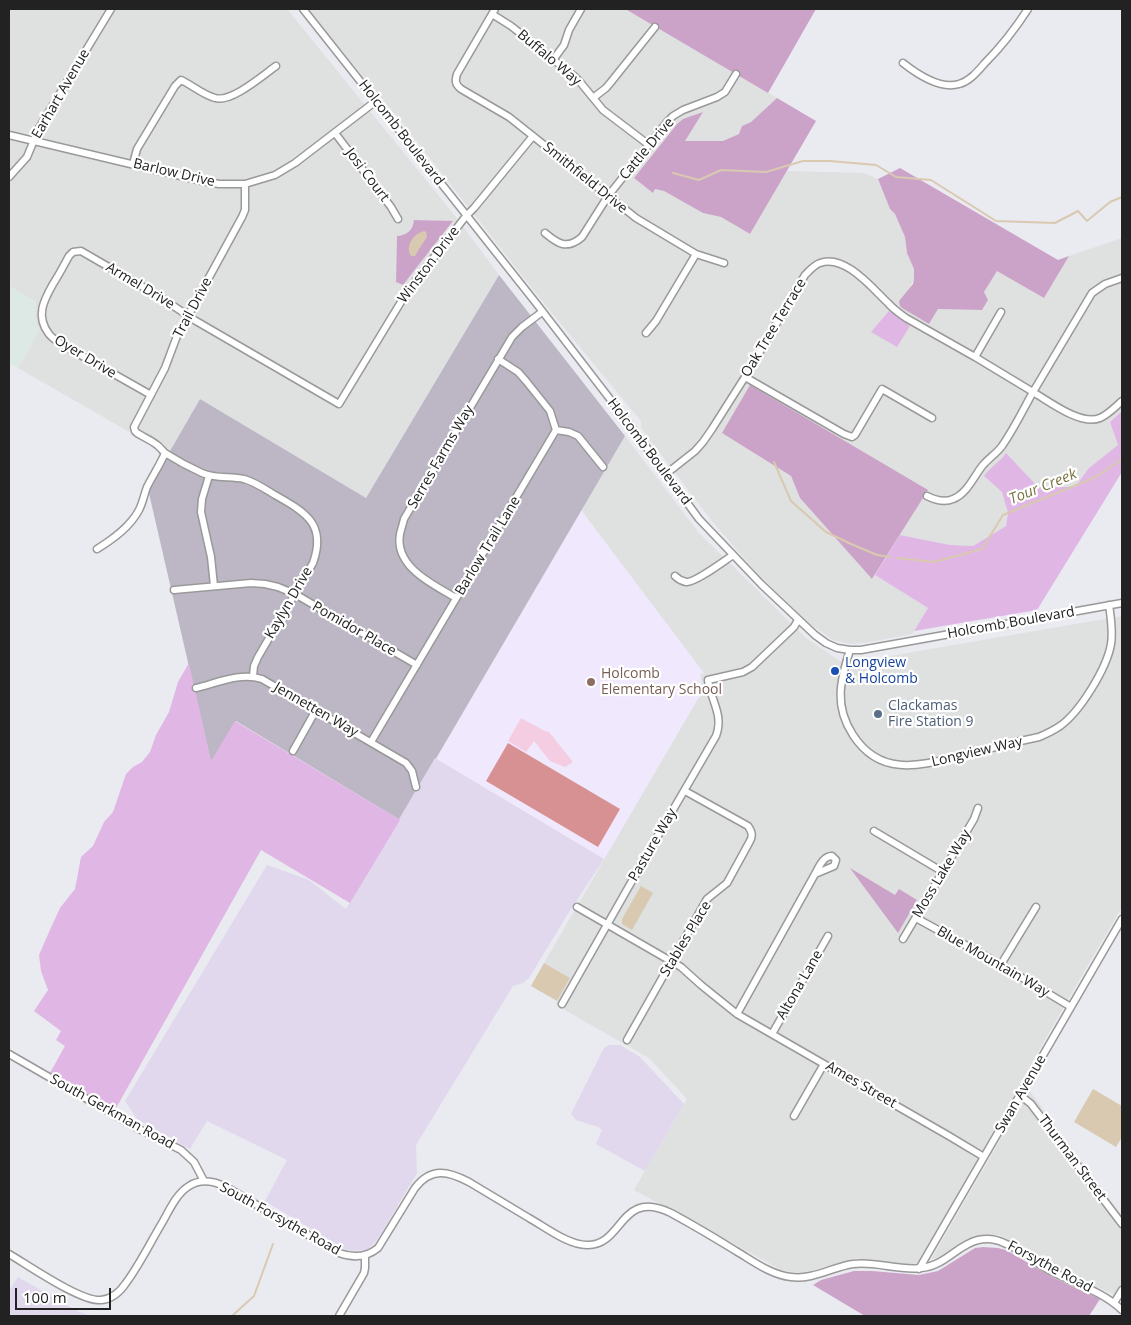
<!DOCTYPE html>
<style>
body{margin:0}
#map{position:relative;width:1131px;height:1325px;overflow:hidden;background:#eaeaf1;font-family:"Open Sans",sans-serif}
canvas{display:block}
.frame{position:absolute;inset:0;border:10px solid #222;pointer-events:none}
.scale{position:absolute;left:15px;top:1288px;width:96px;height:22px;box-sizing:border-box;border:2px solid #222;border-top:0;padding-left:6px;font-size:15px;line-height:18px;white-space:nowrap;color:#222;-webkit-text-stroke:4px #fff;paint-order:stroke}
</style>
<div id="map">
<canvas width="1131" height="1325"></canvas>
<div class="frame"></div>
<div class="scale">100 m</div>
</div>
<script>
const c = document.querySelector('canvas').getContext('2d');
c.lineJoin = 'round';
function paint(path, color) {
  c.fillStyle = color;
  c.fill(path, 'evenodd');
}
function strokePath(path, color, width, dash) {
  c.strokeStyle = color;
  c.lineWidth = width;
  c.lineCap = dash ? 'butt' : 'round';
  c.setLineDash(dash || []);
  c.stroke(path);
}
function label(font, color, halo, rows, align = 'center') {
  c.font = font + ' "Open Sans",sans-serif';
  c.lineWidth = 4.5;
  c.setLineDash([]);
  c.textBaseline = 'middle';
  c.strokeStyle = halo;
  c.fillStyle = color;
  for (const [text, x, y, turn = 0] of rows) {
    c.save();
    c.translate(x, y);
    c.rotate((+turn || 0) * Math.PI / 180);
    c.textAlign = isNaN(turn) ? turn : align;
    if (halo) c.strokeText(text, 0, 0);
    c.fillText(text, 0, 0);
    c.restore();
  }
}
const residential = new Path2D(`
 M9 9H287L456 217 499 275 366 498 200 399 168 454 18 368 39 331 35 317 36 302 9 286ZM415 220 453 222 403 285 396 282 397 236 406 234 409 231 413 225Z
 M307 9H628L627 10 777 98 751 122 742 126 739 134 724 141 684 142 683 119 675 126 634 178 653 193 655 189 664 191 703 213 721 217 750 234 787 171 864 173 878 179 890 209 895 214 905 237 906 242V249L914 269V279L909 289 929 324 938 309 982 310 984 292 997 270 1044 298 1069 256 1122 238V411L1110 422 1119 445 1089 468 1075 487H1038L1006 454 999 462 990 469 1002 492 1008 513 1006 526 973 546 950 545 900 535 927 490 722 433 791 476 800 498 872 579 875 575 928 608 912 634 864 643 850 644 833 640 809 623 756 572 711 520 641 428V421L546 306 399 119Z
 M625 436 699 533 806 638 844 664 1122 616V907L1063 1008 919 1263 902 1266 856 1258 804 1273 783 1271 709 1230 634 1190 687 1099 649 1058 556 1005 557 1001 570 978 544 963 703 690 700 674 703 673 581 510Z
 M1029 1090 1122 1216V1301L1113 1294 1065 1273 1006 1238 999 1235H987L974 1236 960 1244 936 1260 932 1258Z`);
const industrial = new Path2D(`
 M9 286 36 302 35 317 39 331 18 368 9 363Z`);
const education = new Path2D(`
 M581 510 704 673 700 674 703 690 604 859 435 758Z`);
const construction = new Path2D(`
 M499 275 625 436 400 820 236 721 211 762 148 489 200 399 366 498Z`);
const farmland = new Path2D(`
 M435 758 604 859 566 917 529 978 523 983 513 986 416 1145 417 1173 378 1239 367 1250 348 1251 265 1201 287 1160 207 1121 190 1149 137 1119 125 1101 267 865 309 880 346 909Z
 M609 1045H620L640 1057 684 1104 645 1171 596 1144 602 1130 598 1127 576 1120 571 1114 604 1048Z
 M18 1277 77 1311 91 1316H9V1291Z`);
const grass = new Path2D(`
 M889 311 910 326 897 347 871 332Z
 M1122 411V472L1037 610 914 631 928 608 875 575 900 535 950 545 973 546 1006 526 1008 513 1002 492 984 476C990 467 1000 462 1006 453L1038 487H1075L1089 468 1118 445 1110 422Z
 M189 663 211 761 235 721 400 820 350 903 261 850 115 1110 50 1073 65 1046 56 1040 61 1031 34 1011 48 990 41 971 39 955 49 932 60 908 75 889 81 857 93 846 104 822 113 812 126 774 133 767 142 762 150 752 156 735 169 712 178 682Z`);
const forest = new Path2D(`
 M628 9H816L768 93 627 10Z
 M777 98 816 121 750 234 721 217 703 213 664 191 655 189 653 193 634 178 677 124 683 119 703 112 685 141H723L739 134 742 126 751 122Z
 M900 168 1058 260 1069 256 1044 298 997 271 984 292 988 300 982 310 938 309 929 324 902 308 900 306 899 301 913 284 914 279V269L907 253 905 237 895 214 890 209 878 179Z
 M414 220 453 221 403 285 396 282 397 236C407 235 413 230 414 220Z
 M750 385 928 490 872 579 800 498 791 476 722 433Z
 M850 868 895 895 899 889 917 900 898 933Z
 M983 1247 998 1248 1006 1250 1054 1278 1100 1299 1089 1316H865L813 1285 821 1280 854 1271H872L919 1275 938 1271 975 1248Z`);
const park = new Path2D(`
 M521 718 545 731 549 732 573 762 565 767 550 761 534 741 526 752 508 741Z`);
const pitch = new Path2D(`
 M508 743 620 809 598 847 486 781Z`);
const water = new Path2D(`
 M424 231 426 232 427 237 419 249 415 256H411C405 246 413 234 424 231Z
 M641 886 653 893 632 930 622 924V919Z
 M544 963 570 978 557 1001 531 986Z
 M1093 1089 1122 1106V1137L1116 1147 1074 1122Z`);
const stream = new Path2D(`
 M673 173 699 180 721 170 766 172 803 161H830L876 165 896 177 931 180 996 221 1055 223 1078 211 1087 221 1110 202 1122 197
 M774 462 791 501 826 532 851 544 877 555 891 557
 M897 558 934 562 982 549 1003 515 1096 477 1122 459
 M232 1316 254 1296 273 1244`);
const minor = new Path2D(`
 M303 9 536 303 630 425 699 519 761 584 815 635 826 643 837 648 850 650H861L1122 603
 M495 9 457 74C455 81 455 84 461 89L509 117 636 218 696 254 724 263
 M492 14 511 26 574 76 580 82 603 110 649 145
 M553 60 564 45 569 30 581 9
 M903 63C917 74 940 90 959 84 970 81 978 71 985 63 1002 46 1015 29 1028 9
 M593 98 606 88 611 82 655 27
 M335 133 391 207 398 219
 M9 135 202 181 219 184H245L275 175 295 163 376 101
 M133 164 137 149 175 86 181 80C192 85 203 95 215 98 231 103 262 76 276 66
 M9 177 27 157 39 128 111 9
 M245 184V210L242 217 177 336 165 368 134 427 135 431 137 433C143 437 151 440 157 445 160 447 162 450 165 453 176 460 191 468 202 473 216 479 230 476 244 479 255 482 265 489 275 495 305 512 327 524 313 563L258 657 254 666 253 676
 M545 233C558 244 567 250 582 237L608 196 667 122 673 116 683 110 717 97 725 92 736 74
 M1122 278 1105 284 1092 293 1033 392C1050 402 1081 426 1100 418 1109 414 1115 407 1122 401
 M646 333 656 321 696 254
 M975 357 1001 312
 M745 377 844 434 852 437 855 435 882 389 932 418
 M151 395 61 344C57 341 52 338 49 334 35 316 44 300 53 284 59 275 64 265 69 256L73 252 81 251 157 295 196 321 339 404 407 292 466 216 474 208 533 136
 M556 430 569 432 578 436 603 467
 M666 474 695 451 703 442 712 429 745 377 805 275C810 270 814 265 820 263 845 254 872 288 888 303 893 309 899 313 906 318L975 357 1033 392C1023 410 1014 429 1002 446 997 453 989 458 983 465 974 476 967 494 953 499 944 503 935 500 927 496
 M209 476 202 499 201 512 211 557 214 586
 M97 549C113 539 130 527 139 510 143 502 144 495 147 487 153 475 160 465 165 453
 M675 576C678 579 681 581 686 582 695 583 724 561 733 555
 M174 590 251 583 265 584 278 587 295 594 417 665
 M456 598C434 585 394 567 400 534 401 529 403 524 404 519L512 337 522 327 542 312
 M850 650C840 681 834 706 853 735 882 780 925 764 968 754 991 748 1015 742 1039 737 1046 734 1053 731 1060 726 1080 712 1107 668 1111 644 1113 632 1111 618 1109 605
 M196 688C217 683 240 672 262 679L406 763 412 771 416 787
 M371 742 556 430 550 411 526 381 518 372 498 359
 M293 751 316 710
 M874 831 943 872
 M577 907 681 967 701 985 737 1014 949 1136 984 1157
 M916 918 989 958 1071 1007
 M903 939 974 819 978 808
 M1000 966 1036 907
 M562 1004 649 851 716 736C724 715 711 701 708 680L743 672 752 667 794 627 798 620
 M737 1014 815 874C819 867 823 856 832 856L836 860 834 866 815 874
 M772 1034 828 936
 M627 1040 707 899 727 883 750 841C753 835 752 832 748 826L685 791
 M9 1054 139 1129 181 1150 194 1162 204 1181
 M1020 1095 1031 1104 1122 1224
 M794 1116 824 1064
 M9 1254C28 1265 81 1302 101 1300 113 1299 120 1292 126 1283 140 1264 150 1243 162 1223 169 1211 176 1194 189 1186 201 1178 214 1181 226 1187L339 1253C353 1258 367 1257 378 1248L415 1188C431 1167 448 1171 469 1182 489 1194 509 1206 529 1218 545 1227 568 1245 587 1245 624 1246 619 1188 671 1213 693 1225 715 1238 736 1251 753 1261 771 1275 791 1277 813 1280 832 1267 853 1264 876 1261 899 1271 921 1268 945 1266 957 1245 978 1240 987 1238 996 1239 1004 1243 1020 1249 1034 1262 1049 1270 1073 1283 1102 1291 1122 1310
 M919 1269 1122 919
 M1114 1303 1122 1290
 M339 1316 364 1273 365 1268V1255`);
const markers = [
 [835,671,5,"#1a4fb4"],
 [591,682,5,"#8d6e63"],
 [878,714,5,"#5c6f8a"]
];
const streetNames = [
 ["Buffalo Way",549,58,40],
 ["Earhart Avenue",61,94,-60],
 ["Holcomb Boulevard",401,133,52],
 ["Cattle Drive",647,149,-50],
 ["Barlow Drive",174,173,13],
 ["Josi Court",367,175,53],
 ["Smithfield Drive",585,178,39],
 ["Winston Drive",429,265,-53],
 ["Armel Drive",140,286,31],
 ["Trail Drive",193,308,-62],
 ["Oak Tree Terrace",774,328,-59],
 ["Oyer Drive",85,357,31],
 ["Holcomb Boulevard",649,452,53],
 ["Serres Farms Way",441,457,-60],
 ["Barlow Trail Lane",488,546,-59],
 ["Kaylyn Drive",289,603,-60],
 ["Holcomb Boulevard",1011,623,-10],
 ["Pomidor Place",354,629,30],
 ["Jennetten Way",316,710,30],
 ["Longview Way",977,752,-13],
 ["Pasture Way",653,845,-60],
 ["Moss Lake Way",942,874,-59],
 ["Stables Place",686,939,-59],
 ["Blue Mountain Way",993,962,30],
 ["Altona Lane",800,985,-60],
 ["Ames Street",861,1085,30],
 ["Swan Avenue",1021,1094,-60],
 ["South Gerkman Road",112,1112,29],
 ["Thurman Street",1072,1158,53],
 ["South Forsythe Road",280,1219,29],
 ["Forsythe Road",1050,1267,28]
];
const transitNames = [
 ["Longview",845,663],
 ["& Holcomb",845,679]
];
const educationNames = [
 ["Holcomb",601,674],
 ["Elementary School",601,690]
];
const serviceNames = [
 ["Clackamas",888,706],
 ["Fire Station 9",888,722]
];
const waterNames = [
 ["Tour Creek",1043,487,-22]
];
paint(residential, '#dfe0e0');
paint(industrial, '#dde9e4');
paint(education, '#f0e8fc');
paint(construction, '#bcb6c5');
paint(farmland, '#e1d8ed');
paint(grass, '#e0b6e5');
paint(forest, '#cca3c8');
paint(park, '#f5cde3');
paint(pitch, '#d79192');
paint(water, '#d9c9b0');
strokePath(stream, '#d9c9b0', 2);
strokePath(minor, '#999', 9);
strokePath(minor, '#fff', 6);
for (const [x, y, r, color] of markers) {
  const dot = new Path2D();
  dot.arc(x, y, r, 0, 2 * Math.PI);
  c.fillStyle = color;
  c.fill(dot);
  strokePath(dot, '#fff', 2);
}
label('14px', '#222', '#fff', streetNames);
label('14px', '#164399', '#fff', transitNames, 'left');
label('14px', '#785e54', '#fff', educationNames, 'left');
label('14px', '#4e5e75', '#fff', serviceNames, 'left');
label('italic 15px', '#7b7443', '#fff', waterNames);
</script>
